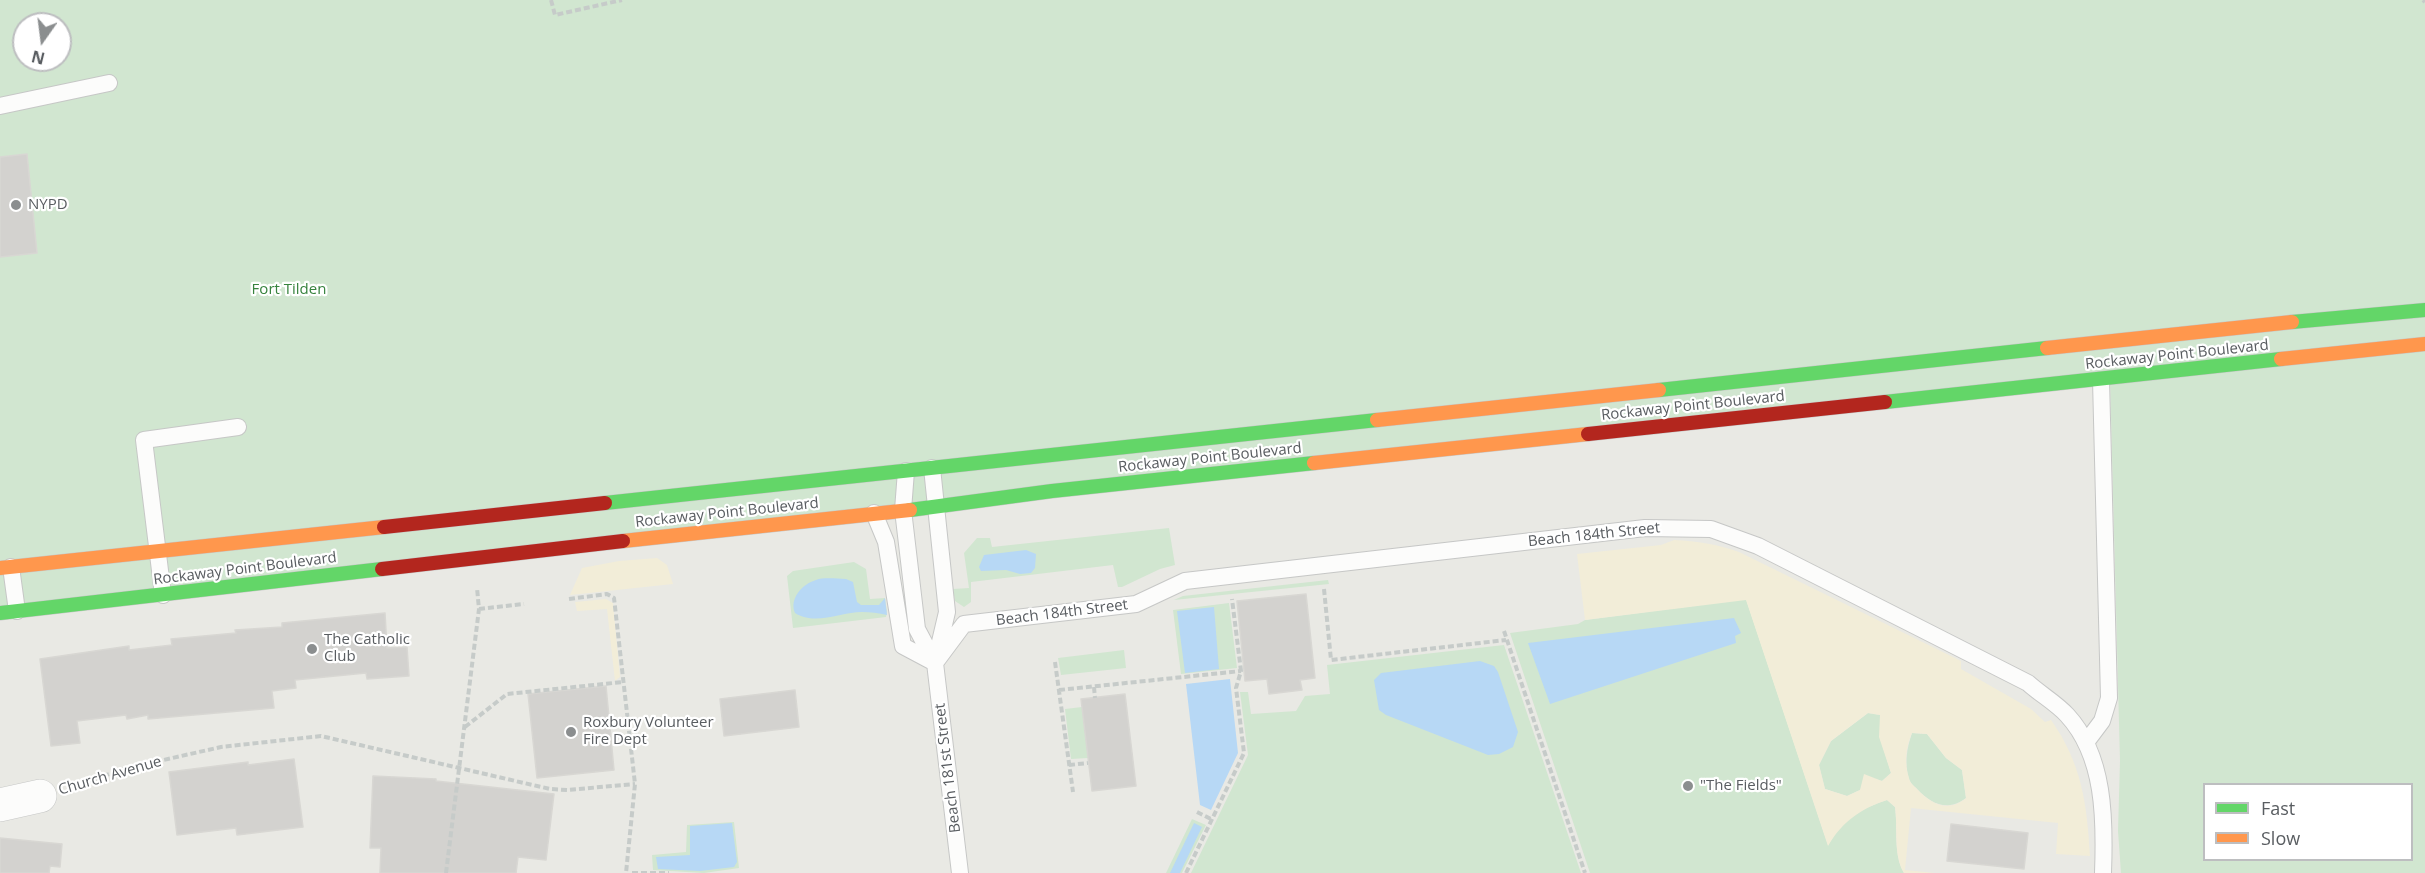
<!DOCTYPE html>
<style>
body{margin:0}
#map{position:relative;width:2425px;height:873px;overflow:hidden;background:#e9e9e4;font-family:"Open Sans",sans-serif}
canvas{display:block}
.legend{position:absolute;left:2203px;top:783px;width:210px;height:78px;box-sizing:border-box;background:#fff;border:2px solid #bdbec0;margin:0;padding:8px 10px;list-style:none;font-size:18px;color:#595d61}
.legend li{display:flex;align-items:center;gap:12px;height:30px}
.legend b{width:30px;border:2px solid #bdbec0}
.north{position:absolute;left:12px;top:12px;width:60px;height:60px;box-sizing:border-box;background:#fff;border:2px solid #bdbec0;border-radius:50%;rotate:194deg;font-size:16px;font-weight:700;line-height:24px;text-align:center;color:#595d61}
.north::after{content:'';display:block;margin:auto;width:21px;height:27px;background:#8b8e8f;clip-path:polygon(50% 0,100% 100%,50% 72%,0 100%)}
</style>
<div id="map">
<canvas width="2425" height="873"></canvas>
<ul class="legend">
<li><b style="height:8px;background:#63d668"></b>Fast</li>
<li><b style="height:8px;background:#ff974d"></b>Slow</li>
</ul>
<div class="north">N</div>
</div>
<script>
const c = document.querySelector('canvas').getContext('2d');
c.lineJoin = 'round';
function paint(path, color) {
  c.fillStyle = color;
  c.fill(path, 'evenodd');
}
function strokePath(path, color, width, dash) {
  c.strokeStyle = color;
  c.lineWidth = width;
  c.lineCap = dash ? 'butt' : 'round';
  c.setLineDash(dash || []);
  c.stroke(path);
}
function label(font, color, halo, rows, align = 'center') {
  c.font = font + ' "Open Sans",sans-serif';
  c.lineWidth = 4.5;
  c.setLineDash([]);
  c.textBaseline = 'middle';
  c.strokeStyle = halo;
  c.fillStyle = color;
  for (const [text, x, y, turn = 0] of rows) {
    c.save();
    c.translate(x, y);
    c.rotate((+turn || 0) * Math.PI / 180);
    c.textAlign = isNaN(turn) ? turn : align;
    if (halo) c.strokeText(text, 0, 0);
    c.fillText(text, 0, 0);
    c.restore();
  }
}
const green = new Path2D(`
 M0 0H2425V873H2121L2118 831 2120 761 2110 379 0 613ZM24 24H60V60H24ZM2204 784H2412V860H2204Z
 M1169 528 1175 565 1160 569 1122 587H1118L1113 565 971 582V602L964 607 955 601 953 589 969 588 964 553 977 538H990L992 547Z
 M854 562 866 569 870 599 885 598 887 612 886 617 793 628 787 576 793 571Z
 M1328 580 1329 584 1174 600 1183 596Z
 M1746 599 1828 845C1831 841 1834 834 1838 829 1850 814 1869 806 1887 800L1895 807C1898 828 1893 854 1904 873H1590L1510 633 1578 624 1585 620Z
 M1229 603 1237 668 1181 674 1173 610Z
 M1504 645 1581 873H1191L1248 755 1240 692H1248L1251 714 1296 711 1305 696 1330 694 1327 665Z
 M1124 650 1126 668 1061 675 1058 658Z
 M1082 707 1088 758 1071 759 1065 709Z
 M1868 713 1880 715V737L1891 773 1882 781 1871 778 1860 790 1847 796 1825 789 1819 765 1831 741Z
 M1912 733 1927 734 1946 758 1962 770 1966 798C1948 812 1931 804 1917 789 1914 786 1910 783 1909 779 1904 763 1907 748 1912 733Z
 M1192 819 1206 825 1182 873H1166Z
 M734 822 739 868 704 873 653 870 652 855 686 852 687 825Z`);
const sand = new Path2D(`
 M1674 540C1697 541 1717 544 1739 552L1961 661V669L2031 709 2045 722 2051 720C2082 764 2087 804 2090 856L2056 854 2058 823 1911 808 1905 870 1935 873H1904C1893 855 1898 828 1895 807L1887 800C1860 809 1842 822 1828 846L1746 600 1585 620 1577 554 1661 545ZM1868 713 1880 715 1879 737 1891 773 1882 781 1864 774 1860 790 1847 796 1825 789 1819 765 1831 741ZM1912 733 1927 734 1946 758 1962 770 1966 798C1948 813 1931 804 1917 789 1914 786 1910 783 1909 778 1904 763 1906 747 1912 733Z
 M657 558 667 565 673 584 570 595 582 568 619 561Z
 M606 599 613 603 620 677 615 681 607 609 577 611 575 602Z`);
const water = new Path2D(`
 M1026 550 1036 554 1035 568 1031 573 1020 574 1006 570 981 571 979 567 984 555Z
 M846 579 853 582 857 602 861 605H879L885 598 887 615C879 613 870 612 862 612 841 612 815 626 795 613 789 599 802 584 816 580 824 577 837 579 846 579Z
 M1214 607 1219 669 1185 673 1177 611Z
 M1734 618 1741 633 1735 636 1736 643 1550 704 1528 643Z
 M1480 661 1494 666 1498 672 1518 732 1513 747 1499 754 1488 755 1386 715 1379 710 1374 680 1381 673Z
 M1230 679 1238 753 1211 810 1200 805 1186 684Z
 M732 823 737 862 734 867 700 871 658 869 656 857 690 855V826Z
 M1194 823 1202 827 1180 873H1170Z`);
const building = new Path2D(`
 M27 154 37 253 0 257V157Z
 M1306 594 1315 678 1300 680 1302 690 1269 694 1267 679 1245 681 1237 601Z
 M385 613 387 648 407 647 409 676 367 679 366 673 295 680 296 688 272 691 274 708 148 719V715L127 719 126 715 77 721 80 743 51 746 40 659 129 646V650L172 645 171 639 236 633 235 630 282 627V623Z
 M606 686 614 770 537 778 528 694Z
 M795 690 799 727 724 736 720 699Z
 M1125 694 1136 786 1092 791 1081 699Z
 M294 759 303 827 237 835 236 828 177 835 169 772 248 762V765Z
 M373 776 436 779V781L554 794 546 860 518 857 516 873H380L381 848H370Z
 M1951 824 2028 833 2024 869 1947 861Z
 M0 838 62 844 60 867 50 866 49 873H0Z`);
const path = new Path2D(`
 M551 0 555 15 622 0
 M2423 0 2425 2
 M1324 589 1331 660 1506 640
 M569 599 607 594 614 598 635 784 626 873
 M479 609 524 604
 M1504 631 1585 873
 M1055 662 1073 792
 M1094 687 1095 698
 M1059 690 1241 671
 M465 727 507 694 623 682
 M1069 765 1088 763
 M69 787 128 768 221 747 321 736 550 789 567 790 635 784
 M1197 812 1211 819
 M446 873 479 609 477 588
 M632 873H669
 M1186 873 1244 753 1236 688 1241 671 1232 599`);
const lane = new Path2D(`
 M0 106 109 83
 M932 468 947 612 935 663 960 873
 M906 471 903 510 917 629 935 663
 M874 513 886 542 903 646 935 663
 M11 567 17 611
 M163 595 144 440 238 427
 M935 663 964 624 1136 604 1185 581 1645 528 1711 529 1758 546 2028 683C2040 694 2056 703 2067 715 2105 756 2105 820 2103 873
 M2087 741 2102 721 2109 698 2101 380`);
const street = new Path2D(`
 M0 805 40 796`);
const fast = new Path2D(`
 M2292 322 2425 310
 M1659 390 2047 348
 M1885 402 2281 359
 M605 503 1377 420
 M910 510 1052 491 1314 463
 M0 613 382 569`);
const slow = new Path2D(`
 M2047 348 2292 322
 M2281 359 2425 344
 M1377 420 1659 390
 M1314 463 1588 434
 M623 541 910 510
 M0 568 384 527`);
const jam = new Path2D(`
 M1588 434 1885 402
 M384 527 605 503
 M382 569 623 541`);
const markers = [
 [16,205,6,"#8b8e8f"],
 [312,649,6,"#8b8e8f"],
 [571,732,6,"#8b8e8f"],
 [1688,786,6,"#8b8e8f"]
];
const poiNames = [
 ["NYPD",28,205],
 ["The Catholic",324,640],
 ["Club",324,657],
 ["Roxbury Volunteer",583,723],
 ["Fire Dept",583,740],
 ["\"The Fields\"",1700,786]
];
const parkNames = [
 ["Fort Tilden",289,290]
];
const streetNames = [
 ["Rockaway Point Boulevard",2177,355,-6],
 ["Rockaway Point Boulevard",1693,406,-6],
 ["Rockaway Point Boulevard",1210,458,-6],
 ["Rockaway Point Boulevard",727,513,-6],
 ["Beach 184th Street",1594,535,-6],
 ["Rockaway Point Boulevard",245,569,-7],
 ["Beach 184th Street",1062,613,-7],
 ["Beach 181st Street",948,768,-97],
 ["Church Avenue",110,776,-16]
];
paint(green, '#d1e6d0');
paint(sand, '#f2edd8');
paint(water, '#b7d8f5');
paint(building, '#d3d2cf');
strokePath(building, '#d8d7d3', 1.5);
strokePath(lane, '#c6c7c6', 18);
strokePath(street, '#c6c7c6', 34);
strokePath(fast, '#c7c7c7', 15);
strokePath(slow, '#c7c7c7', 15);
strokePath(jam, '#c7c7c7', 15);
strokePath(path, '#c6cbc9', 4, [6, 3]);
strokePath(lane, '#fcfcfb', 16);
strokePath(street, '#fcfcfb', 33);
strokePath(fast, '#63d668', 14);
strokePath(slow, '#ff974d', 14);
strokePath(jam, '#b3261e', 14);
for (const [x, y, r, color] of markers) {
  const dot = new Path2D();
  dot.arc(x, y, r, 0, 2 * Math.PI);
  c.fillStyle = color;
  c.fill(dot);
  strokePath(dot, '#fff', 2);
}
label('15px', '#595d61', '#fff', poiNames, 'left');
label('15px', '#37833e', '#fff', parkNames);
label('15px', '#595d61', '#fff', streetNames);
</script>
